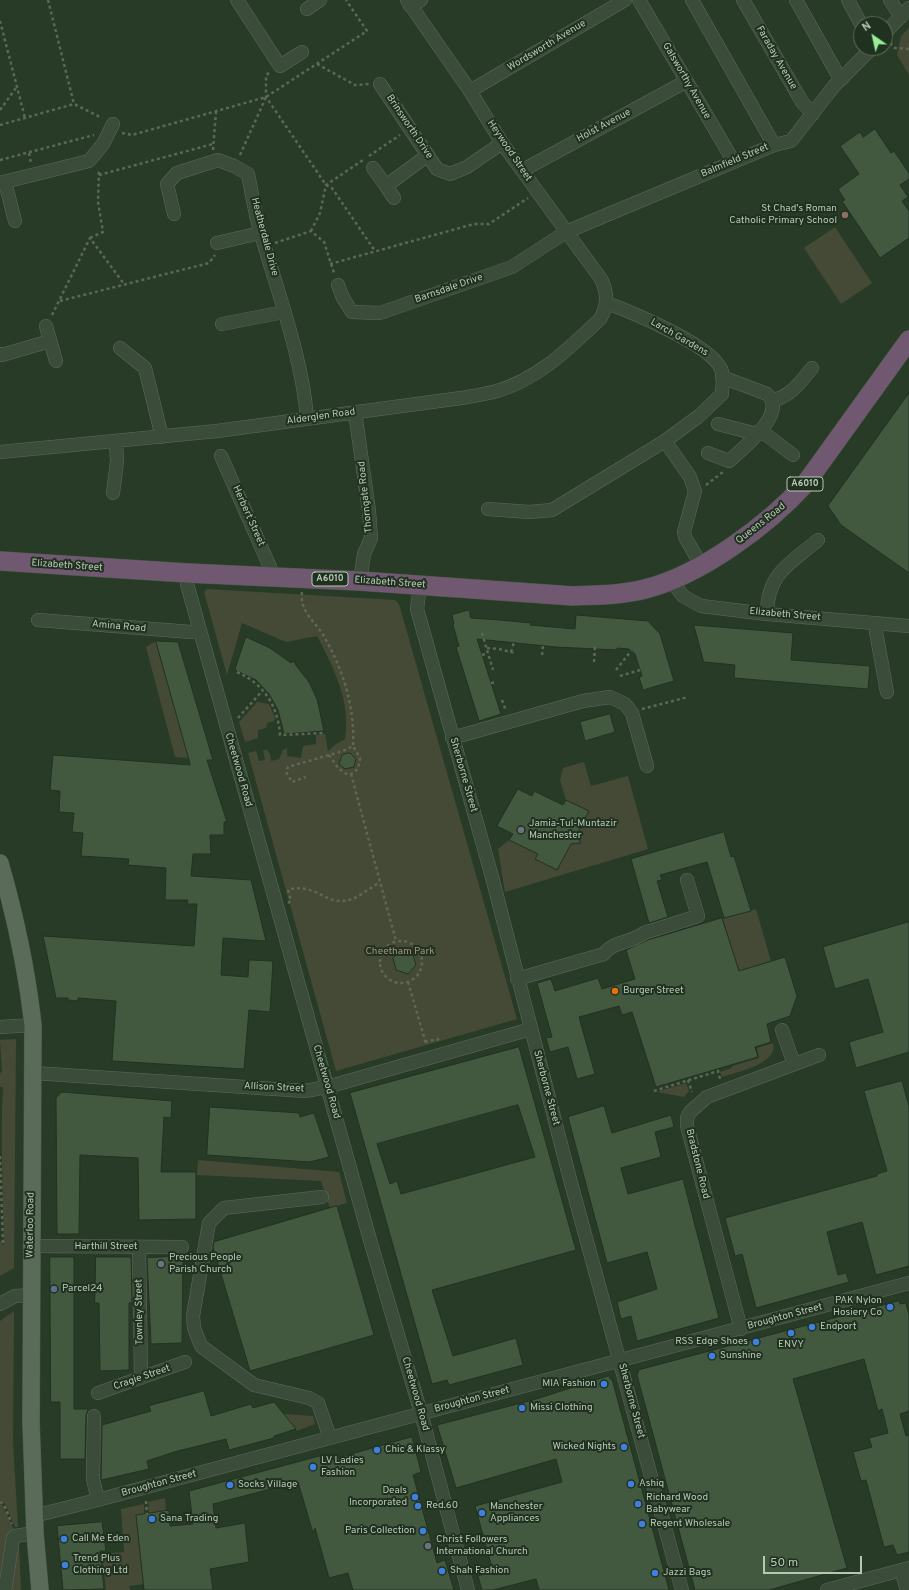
<!DOCTYPE html>
<style>
body{margin:0}
#map{position:relative;width:909px;height:1590px;overflow:hidden;background:#283b27;font-family:Overpass,sans-serif}
canvas{display:block}
.north{position:absolute;left:853px;top:16px;width:40px;height:40px;box-sizing:border-box;background:#20311f;border:1px solid #5c6d5b;border-radius:50%;rotate:326deg;font-size:11px;font-weight:700;line-height:16px;text-align:center;color:#b7c7b6}
.north::after{content:'';display:block;margin:auto;width:14px;height:18px;background:#97ec96;clip-path:polygon(50% 0,100% 100%,50% 72%,0 100%)}
.scale{position:absolute;left:763px;top:1556px;width:99px;height:18px;box-sizing:border-box;border:2px solid #b7c7b6;border-top:0;padding-left:5px;font-size:12px;line-height:14px;white-space:nowrap;color:#b7c7b6;-webkit-text-stroke:3px #20311f;paint-order:stroke}
</style>
<div id="map">
<canvas width="909" height="1590"></canvas>
<div class="north">N</div>
<div class="scale">50 m</div>
</div>
<script>
const c = document.querySelector('canvas').getContext('2d');
c.lineJoin = 'round';
function paint(path, color) {
  c.fillStyle = color;
  c.fill(path, 'evenodd');
}
function strokePath(path, color, width, dash) {
  c.strokeStyle = color;
  c.lineWidth = width;
  c.lineCap = dash ? 'butt' : 'round';
  c.setLineDash(dash || []);
  c.stroke(path);
}
function label(font, color, halo, rows, align = 'center') {
  c.font = font + ' Overpass,sans-serif';
  c.lineWidth = 4;
  c.setLineDash([]);
  c.textBaseline = 'middle';
  c.strokeStyle = halo;
  c.fillStyle = color;
  for (const [text, x, y, turn = 0] of rows) {
    c.save();
    c.translate(x, y);
    c.rotate((+turn || 0) * Math.PI / 180);
    c.textAlign = isNaN(turn) ? turn : align;
    if (halo) c.strokeText(text, 0, 0);
    c.fillText(text, 0, 0);
    c.restore();
  }
}
const green = new Path2D(`
 M909 28V75L897 55 901 36Z
 M835 227 872 283 841 304 804 248Z
 M207 589 395 600 399 604 517 1019 336 1071 248 753 256 751 259 761 265 760 263 750H267L270 754 271 761 279 759 283 750 287 748V756L301 758 303 746 316 744V735L325 734 328 751 336 744 345 739C351 702 334 668 317 636L286 642 242 623 227 675 204 592Z
 M156 641 189 758 175 757 146 647Z
 M257 702 269 704 275 718 274 721 267 723 266 728 258 730V738L245 742 239 722Z
 M584 762 591 786 628 776 648 849 505 892 498 849 509 840 538 854 535 859 557 870 571 844 578 843 579 841 576 836 589 811 566 800 560 780 563 768Z
 M756 909 771 961 739 971 723 919Z
 M16 1039 14 1268 0 1276V1241H2V1245L4 1244C3 1192 0 1137 3 1087H0V1073L2 1072 0 1040Z
 M773 1043C779 1064 736 1072 722 1077L720 1072 732 1068V1066L759 1058 757 1048Z
 M686 1083 689 1091 684 1097 657 1092Z
 M198 1160 339 1172 347 1203 330 1208 321 1181 197 1175Z
 M14 1311 13 1442 18 1527H15L5 1504 0 1501V1321Z
 M284 1414 313 1416 315 1424 297 1431Z
 M165 1498 166 1511 149 1513 148 1502Z
 M0 1504 3 1506 14 1530 0 1587Z
 M144 1504V1514L136 1515 144 1584 129 1586 130 1590H106L102 1554 124 1552 121 1509Z
 M17 1543H19L21 1590H10Z`);
const building = new Path2D(`
 M875 129 891 153 894 151 909 173V179L900 185 908 197 902 201 909 211V238L880 258 842 201 845 200 838 189 859 174 840 146 860 132 863 137Z
 M909 393V573L841 525 828 506Z
 M469 610 471 618 500 620 531 623 530 625 575 629 576 615 648 621 660 634 674 681 643 690 639 677 642 676 635 654 629 649 617 648V650L556 647 477 639 501 714 479 721 456 647 459 646 453 625 454 624 452 615Z
 M694 625 793 633 791 660 870 666 868 689 734 678 735 665 704 662Z
 M246 637 270 648 291 663 293 661 298 668 309 682 317 699 324 731 284 734 278 710 269 694 256 680 235 670Z
 M156 641 178 642 213 760H207L227 822H224V835H210L211 854H193L191 876 251 880 266 941 223 938 221 975 248 977 249 960 273 961 270 1012 249 1010 244 1069 112 1061 116 1001 78 998V1001L68 1000V998H56L43 936 194 946 197 904H187L188 900H165L166 868 128 865 129 859 81 856 83 833 72 832 74 813 59 812 60 791 50 790 53 755 190 765Z
 M610 714 615 732 585 741 580 722Z
 M350 753 356 759 354 767 345 769 339 764 342 755Z
 M518 789 532 796 534 791 563 805 566 800 589 811 576 836 581 843 571 844 557 870 535 859 538 854 509 840 513 834 497 826Z
 M724 832 731 857 734 856 751 911 724 918 707 862 660 875 662 880 657 881 668 917 649 923 631 859Z
 M722 918 739 971 785 957 797 996 790 1016 767 1024 771 1042 755 1047 758 1057 656 1087 632 1012 622 1015 619 1006 579 1017 595 1074 577 1079 568 1047 550 1052 546 1038 552 1037 537 983 551 979 555 991 598 978 602 989 635 979 626 950 648 940Z
 M909 922V1052L856 1068 849 1042 883 1032 868 979 835 989 823 947Z
 M401 950 412 952 416 965 408 974 396 970 393 958Z
 M519 1047 576 1250 432 1290 453 1356 516 1338 523 1365 449 1385 447 1380 432 1384 350 1093ZM518 1105 535 1157 401 1194 397 1181 390 1184 377 1144Z
 M902 1081 909 1106V1266L876 1275 862 1222 827 1232 838 1275 846 1273 849 1282 756 1308 742 1254 735 1256 725 1218 877 1176V1174L887 1171 864 1091Z
 M62 1092 172 1101 171 1118 164 1117 161 1172H196V1219L139 1220 138 1158 80 1155 79 1234H57L56 1098Z
 M604 1106 612 1133 671 1115 674 1127 655 1132 661 1157 621 1168 628 1194 683 1179 719 1318 637 1341 631 1316 621 1319 617 1302 657 1289 647 1252 607 1263 568 1117Z
 M210 1107 299 1113 300 1117 314 1113 329 1157 310 1162 207 1155Z
 M337 1206 374 1335 250 1371 213 1247 214 1242Z
 M183 1256 182 1343 151 1344 147 1258Z
 M50 1257H74V1409H88L86 1416 85 1459H60V1402H51Z
 M96 1257H131L132 1303H129V1370L100 1371 99 1303H95Z
 M899 1301 900 1304 906 1303 909 1315V1411L900 1414 906 1436 909 1435V1552L897 1555 893 1545 884 1547 866 1480 861 1481 853 1452 872 1447 869 1438 888 1433 882 1409 878 1411 864 1359 793 1379 847 1568 769 1590H695L637 1375 639 1370Z
 M609 1376 610 1379H612L669 1590H539L536 1579 493 1590H482L478 1576 493 1571 475 1506 562 1482 556 1459 456 1488 437 1425 533 1400Z
 M204 1391 211 1416 251 1404 253 1408 274 1402 296 1429 274 1436V1438L229 1450 226 1439 174 1452 147 1461 149 1469 101 1480 102 1425 151 1411 149 1406Z
 M412 1437 421 1472 413 1475 437 1563 445 1560 454 1590H353L348 1573 329 1578 315 1528 313 1533 298 1482 213 1504 216 1528 245 1523 249 1562 210 1569 213 1590H144L136 1515 169 1510 170 1526 193 1524 189 1491 327 1454 329 1460Z
 M102 1522 106 1551H100L104 1589 63 1590 57 1526Z`);
const path = new Path2D(`
 M48 0 74 104
 M0 21 25 118
 M890 43 895 48 909 49
 M317 64 355 85 369 84
 M269 73 266 75V97L326 185 332 188 375 251
 M0 110 16 88
 M0 125 74 104 102 118
 M122 133 132 135 266 97 367 31 346 0
 M213 150 216 112
 M29 153 31 163
 M240 155 266 97
 M369 156 400 135
 M0 160 94 135
 M99 175 213 144
 M311 231 320 213 326 185 363 160
 M90 238 103 232 98 202 99 169
 M275 243 311 231 324 242 334 273
 M330 264 474 224H489L528 198
 M60 301 209 263 215 255
 M52 315 90 238 124 284
 M706 485 723 472
 M302 592C299 613 318 623 326 640 344 672 355 709 353 746L343 751 288 767 286 772 292 782 306 777
 M482 633 493 670
 M487 648 499 649 515 653
 M511 652 514 642
 M482 655 488 653
 M542 655 543 646
 M594 662 595 646
 M616 670 631 651
 M237 672C264 684 278 706 280 735L324 733
 M620 676 640 670
 M491 683 497 682
 M502 700 506 711
 M642 709 688 697
 M238 718 263 690
 M329 755 339 769 348 775C357 773 359 767 360 758L353 746
 M351 774 396 941
 M288 903 291 901 288 890C312 882 325 903 344 901 356 900 370 888 380 882
 M380 962a21 21 0 1 1 42 0a21 21 0 1 1-42 0Z
 M408 982 426 1044
 M425 1042 438 1039 439 1043
 M688 1080 692 1092
 M654 1091 718 1071 720 1079
 M0 1156 3 1243
 M146 1501 147 1514
 M0 1502 4 1505 12 1524`);
const minor = new Path2D(`
 M237 0 280 66 302 52
 M639 0 734 162
 M692 0 774 145
 M743 0 802 102 813 114
 M796 0 838 75 843 78
 M848 0 861 24
 M890 0 901 17
 M410 6 421 0
 M307 9 320 0
 M885 33 909 8
 M380 84 437 169 450 174 467 167 502 143
 M470 91 625 0
 M373 168 386 186 428 155
 M523 170 685 82
 M5 182 15 221
 M0 183 89 161 103 144 113 124
 M386 186 394 198
 M174 214 167 184 177 173 218 160 234 166 248 174C252 194 255 215 261 234 278 293 302 357 307 418
 M217 243 260 233
 M338 285 343 298 352 312 380 313 512 267 566 232 774 145 791 141 834 86 872 48
 M607 303C631 312 717 347 722 372 724 379 722 387 722 394L699 416 665 441 690 477 695 491 684 532 685 537 701 565
 M222 324 284 312
 M46 326 56 361
 M120 348 145 368 162 437
 M0 354 2 355 50 341
 M772 400C790 398 801 381 812 368
 M355 412 369 511 371 538 364 554 360 581
 M718 424 757 434
 M760 430 793 455
 M0 452 217 431 461 398C473 396 486 394 497 391 539 379 569 348 600 319 608 306 608 293 601 279L502 143 470 91 407 0
 M708 453 729 461C742 449 789 413 767 394L722 377
 M221 456 270 567 269 576
 M113 493 117 461 116 441
 M488 509 529 512 552 510 665 441
 M187 573V584L370 1240 421 1413 468 1590
 M671 580 683 596 701 606 767 614 909 626
 M420 585 417 609 492 877 571 1183 682 1590
 M767 614C767 573 791 563 818 540
 M38 620 191 632 199 630
 M877 623 876 632 887 692
 M452 738 583 701 610 697 625 704 632 713 647 766
 M517 979 604 954C613 941 632 943 644 933L698 916 687 880
 M0 1027 33 1025
 M782 1030 794 1064
 M34 1073 305 1091 327 1087 531 1029
 M322 1197 224 1208 209 1223 193 1316 194 1328 201 1346 254 1385 309 1398 318 1403 330 1438
 M31 1246 182 1247
 M139 1247 141 1378
 M0 1304 15 1296 31 1295
 M741 1329 687 1126V1118L690 1112 707 1097 819 1055
 M98 1393 185 1362
 M94 1416 93 1479 98 1500
 M34 1516 109 1497 909 1283
 M901 1570 907 1590
 M5 1590 13 1538 15 1536 35 1533
 M827 1590 909 1568`);
const major = new Path2D(`
 M0 863C15 915 27 972 33 1025L31 1422 35 1533 40 1590`);
const highway = new Path2D(`
 M0 561 187 573 360 581 573 596C597 595 622 595 645 589 701 575 768 525 806 483L909 340`);
const markers = [
 [845,215,4,"#8d6e63"],
 [521,830,4,"#6b7280"],
 [615,991,4,"#e8710a"],
 [161,1264,4,"#6b7280"],
 [54,1289,4,"#5c6f8a"],
 [890,1307,4,"#3f7fe0"],
 [812,1327,4,"#3f7fe0"],
 [791,1333,4,"#3f7fe0"],
 [756,1342,4,"#3f7fe0"],
 [712,1356,4,"#3f7fe0"],
 [604,1384,4,"#3f7fe0"],
 [522,1408,4,"#3f7fe0"],
 [624,1447,4,"#3f7fe0"],
 [377,1450,4,"#3f7fe0"],
 [313,1467,4,"#3f7fe0"],
 [631,1484,4,"#3f7fe0"],
 [230,1485,4,"#3f7fe0"],
 [415,1497,4,"#3f7fe0"],
 [638,1504,4,"#3f7fe0"],
 [418,1506,4,"#3f7fe0"],
 [482,1513,4,"#3f7fe0"],
 [152,1519,4,"#3f7fe0"],
 [642,1524,4,"#3f7fe0"],
 [423,1531,4,"#3f7fe0"],
 [64,1539,4,"#3f7fe0"],
 [428,1546,4,"#6b7280"],
 [65,1565,4,"#3f7fe0"],
 [442,1571,4,"#3f7fe0"],
 [655,1573,4,"#3f7fe0"]
];
const shields = [
 [805,484,36],
 [330,579,36]
];
const shieldNames = [
 ["A6010",805,484],
 ["A6010",330,579]
];
const streetNames = [
 ["Wordsworth Avenue",547,46,-31],
 ["Faraday Avenue",776,58,60],
 ["Galsworthy Avenue",686,81,60],
 ["Holst Avenue",604,126,-28],
 ["Brinsworth Drive",409,127,56],
 ["Heywood Street",509,151,56],
 ["Balmfield Street",735,161,-23],
 ["Heatherdale Drive",264,237,75],
 ["Barnsdale Drive",449,289,-19],
 ["Larch Gardens",679,338,30],
 ["Alderglen Road",321,417,-8],
 ["Thorngate Road",366,497,-96],
 ["Herbert Street",248,516,66],
 ["Queens Road",761,524,-38],
 ["Elizabeth Street",67,566,4],
 ["Elizabeth Street",390,583,4],
 ["Elizabeth Street",785,615,5],
 ["Amina Road",119,627,5],
 ["Cheetwood Road",238,770,74],
 ["Sherborne Street",463,775,74],
 ["Cheetwood Road",326,1082,74],
 ["Allison Street",274,1088,3],
 ["Sherborne Street",546,1088,75],
 ["Bradstone Road",697,1164,76],
 ["Waterloo Road",31,1225,-89],
 ["Harthill Street",106,1247],
 ["Townley Street",140,1312,-91],
 ["Broughton Street",785,1317,-15],
 ["Cragie Street",142,1378,-19],
 ["Cheetwood Road",415,1394,74],
 ["Broughton Street",472,1400,-15],
 ["Sherborne Street",631,1401,75],
 ["Broughton Street",159,1484,-15]
];
const poiNames = [
 ["St Chad's Roman",837,209,"right"],
 ["Catholic Primary School",837,221,"right"],
 ["Jamia-Tul-Muntazir",529,824],
 ["Manchester",529,836],
 ["Burger Street",623,991],
 ["Precious People",169,1258],
 ["Parish Church",169,1270],
 ["Parcel24",62,1289],
 ["PAK Nylon",882,1301,"right"],
 ["Hosiery Co",882,1313,"right"],
 ["Endport",820,1327],
 ["RSS Edge Shoes",748,1342,"right"],
 ["ENVY",791,1345,"center"],
 ["Sunshine",720,1356],
 ["MIA Fashion",596,1384,"right"],
 ["Missi Clothing",530,1408],
 ["Wicked Nights",616,1447,"right"],
 ["Chic & Klassy",385,1450],
 ["LV Ladies",321,1461],
 ["Fashion",321,1473],
 ["Ashiq",639,1484],
 ["Socks Village",238,1485],
 ["Deals",407,1491,"right"],
 ["Incorporated",407,1503,"right"],
 ["Richard Wood",646,1498],
 ["Babywear",646,1510],
 ["Red.60",426,1506],
 ["Manchester",490,1507],
 ["Appliances",490,1519],
 ["Sana Trading",160,1519],
 ["Regent Wholesale",650,1524],
 ["Paris Collection",415,1531,"right"],
 ["Call Me Eden",72,1539],
 ["Christ Followers",436,1540],
 ["International Church",436,1552],
 ["Trend Plus",73,1559],
 ["Clothing Ltd",73,1571],
 ["Shah Fashion",450,1571],
 ["Jazzi Bags",663,1573]
];
const parkNames = [
 ["Cheetham Park",400,952]
];
paint(green, '#454a36');
paint(building, '#425940');
strokePath(building, '#223321', 1);
strokePath(minor, '#5c6c5b', 14);
strokePath(major, '#475846', 18);
strokePath(highway, '#465745', 20);
strokePath(path, '#5d6755', 2.5, [3, 3]);
strokePath(minor, '#3b4c3a', 13);
strokePath(major, '#5a6c59', 17);
strokePath(highway, '#705871', 19);
for (const [x, y, r, color] of markers) {
  const dot = new Path2D();
  dot.arc(x, y, r, 0, 2 * Math.PI);
  c.fillStyle = color;
  c.fill(dot);
  strokePath(dot, '#20311f', 1.5);
}
for (const [x, y, w] of shields) {
  const box = new Path2D();
  box.roundRect(x - w / 2, y - 7, w, 14, 3);
  c.fillStyle = '#20311f';
  c.fill(box);
  strokePath(box, '#b7c7b6', 1);
}
label('bold 9px', '#b7c7b6', null, shieldNames);
label('10px', '#b7c7b6', '#20311f', streetNames);
label('10px', '#b7c7b6', '#20311f', poiNames, 'left');
label('10px', '#a0927e', '#20311f', parkNames);
</script>
